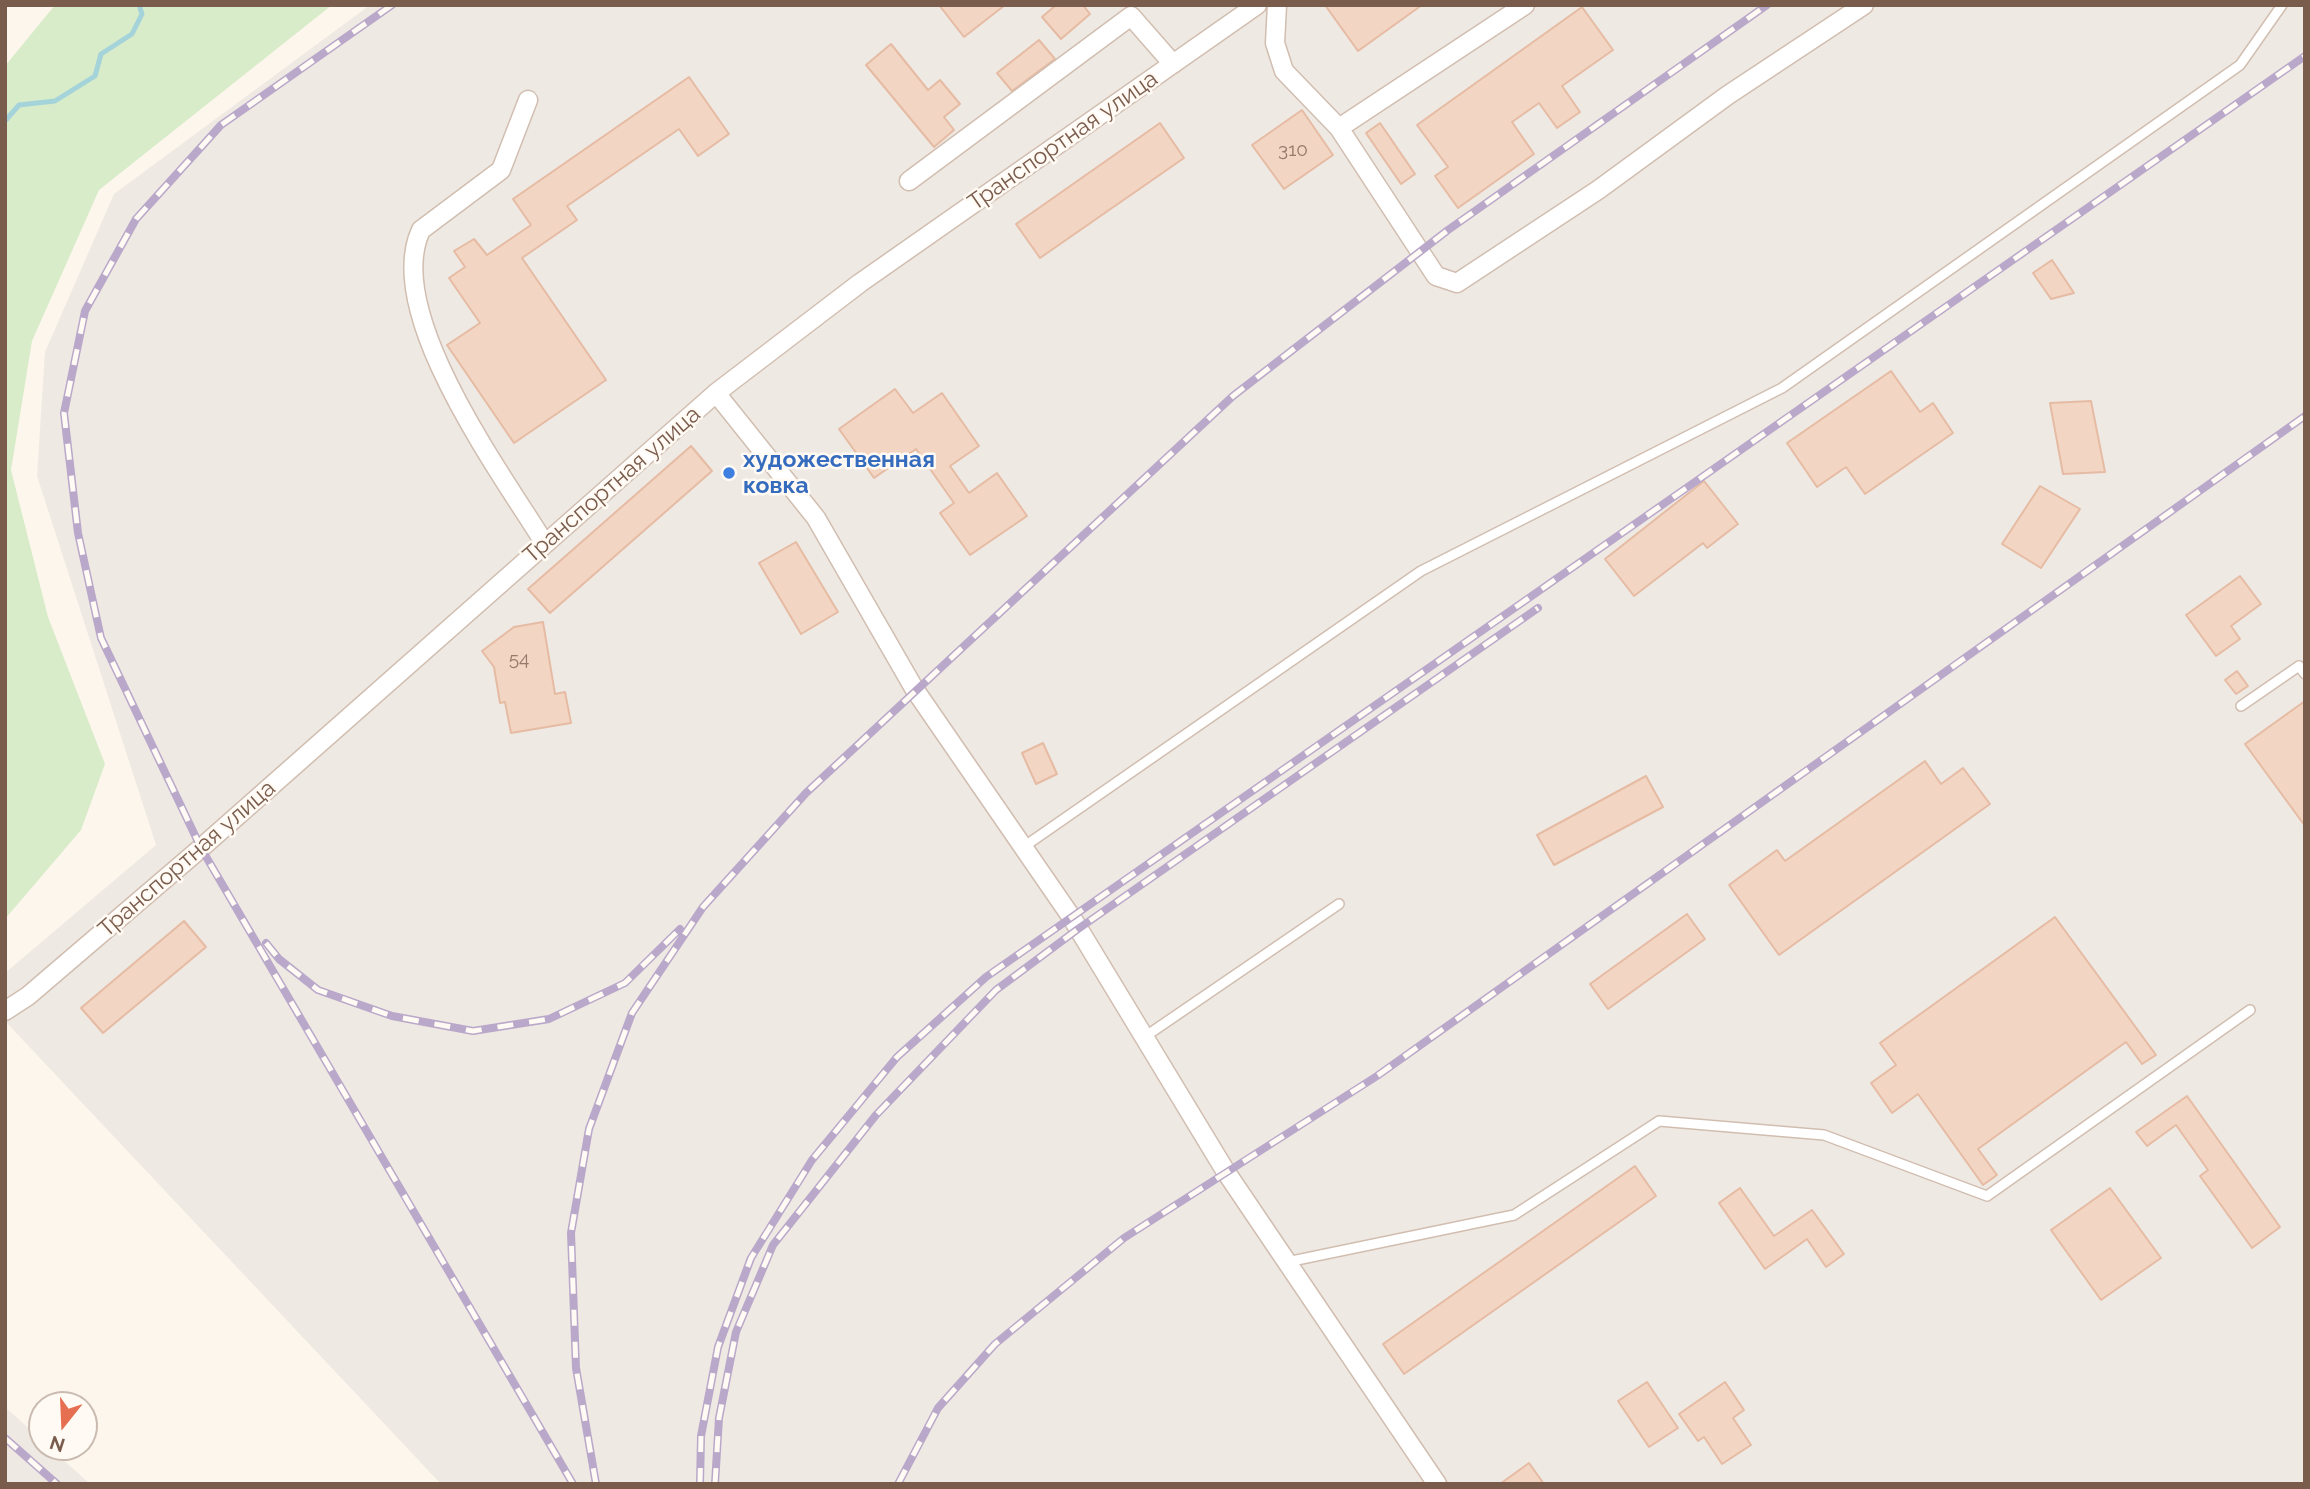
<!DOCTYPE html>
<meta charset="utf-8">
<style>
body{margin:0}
#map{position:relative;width:2310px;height:1489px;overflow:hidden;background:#fdf6ec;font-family:Raleway,sans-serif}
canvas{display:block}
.frame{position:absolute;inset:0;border:7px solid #7a5c4d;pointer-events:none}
.north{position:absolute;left:28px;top:1391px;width:70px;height:70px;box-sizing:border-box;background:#fffaf3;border:2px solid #cabbb1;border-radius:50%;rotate:198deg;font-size:19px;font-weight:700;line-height:28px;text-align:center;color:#7a5c4d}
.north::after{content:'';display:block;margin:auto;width:24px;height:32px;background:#e76f51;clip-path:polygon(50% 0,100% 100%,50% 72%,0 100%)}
</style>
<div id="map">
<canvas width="2310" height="1489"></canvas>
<div class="frame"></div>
<div class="north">N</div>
</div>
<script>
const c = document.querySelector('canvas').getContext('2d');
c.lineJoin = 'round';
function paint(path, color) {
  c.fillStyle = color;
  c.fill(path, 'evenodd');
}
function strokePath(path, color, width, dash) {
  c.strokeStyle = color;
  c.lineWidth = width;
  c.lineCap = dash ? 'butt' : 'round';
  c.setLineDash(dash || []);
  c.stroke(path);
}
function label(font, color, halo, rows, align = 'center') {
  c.font = font + ' Raleway,sans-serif';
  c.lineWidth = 5;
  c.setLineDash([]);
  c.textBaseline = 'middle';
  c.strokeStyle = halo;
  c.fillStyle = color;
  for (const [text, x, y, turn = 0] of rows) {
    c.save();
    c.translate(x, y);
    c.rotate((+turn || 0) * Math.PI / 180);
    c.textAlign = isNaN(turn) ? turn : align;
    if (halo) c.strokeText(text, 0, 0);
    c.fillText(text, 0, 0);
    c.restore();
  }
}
const industrial = new Path2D(`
 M370 5H2305V1484H441L5 1021V973L156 845 37 476 45 352 114 194Z
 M5 1407 42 1440V1447H49L90 1484H5Z`);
const green = new Path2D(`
 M55 5H332L99 190 32 341 11 470 48 617 105 764 81 830 5 919V66Z`);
const stream = new Path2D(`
 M5 121 19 105 55 101 95 76 101 54 132 34 142 14 139 5`);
const building = new Path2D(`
 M939 5H1005L964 37Z
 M1056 5H1083L1090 14 1061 39 1042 17Z
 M1325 5H1422L1358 51Z
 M1582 7 1613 50 1562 86 1580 112 1557 128 1539 103 1512 122 1534 154 1458 208 1435 176 1448 167 1417 125Z
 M1039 40 1055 59 1012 91 997 73Z
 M891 44 928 90 940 80 960 104 944 117 954 130 934 147 866 65Z
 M689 77 729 134 698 156 679 129 567 206 577 220 522 258 606 380 514 443 447 345 480 323 449 278 465 267 454 251 474 239 487 255 531 225 513 199Z
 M1302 110 1333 155 1284 189 1252 145Z
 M1160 123 1184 158 1040 258 1016 224Z
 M1380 123 1415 174 1401 184 1366 133Z
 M2052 260 2074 293 2051 299 2033 273Z
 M1891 371 1920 412 1933 403 1953 433 1865 494 1846 467 1817 487 1787 443Z
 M895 389 913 413 942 393 979 446 950 466 969 493 997 473 1027 516 970 555 940 513 954 503 916 449 874 478 839 429Z
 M2091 401 2105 472 2063 474 2050 403Z
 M691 446 712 471 550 613 528 589Z
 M1704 481 1738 524 1707 548 1703 543 1634 596 1605 559Z
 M2040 486 2080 509 2041 568 2002 544Z
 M796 542 838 612 801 634 759 563Z
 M2240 576 2261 604 2231 626 2240 639 2216 656 2186 615Z
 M543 622 555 694 565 692 571 723 511 733 505 702 500 703 494 667 482 651 514 627Z
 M2237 671 2248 686 2236 694 2225 680Z
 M2305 701V826L2245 744Z
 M1043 743 1057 774 1036 784 1022 753Z
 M1925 761 1941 784 1963 768 1990 804 1779 955 1729 885 1777 850 1785 861Z
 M1646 776 1663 807 1554 865 1537 835Z
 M1687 914 1705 939 1608 1009 1590 984Z
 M2055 917 2156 1055 2142 1064 2126 1042 1978 1149 1997 1175 1983 1185 1918 1094 1892 1113 1871 1083 1896 1065 1880 1043Z
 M184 921 206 947 103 1033 81 1008Z
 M2187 1096 2280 1227 2252 1248 2200 1176 2208 1170 2176 1125 2147 1146 2136 1132Z
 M1635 1166 1656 1196 1404 1374 1383 1344Z
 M1740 1188 1774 1236 1812 1210 1844 1254 1826 1267 1807 1239 1765 1269 1719 1203Z
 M2110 1188 2161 1258 2101 1300 2051 1230Z
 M1647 1382 1678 1428 1649 1447 1618 1401Z
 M1725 1382 1744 1410 1733 1418 1751 1445 1722 1464 1704 1437 1698 1441 1679 1414Z
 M1529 1463 1544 1484H1500Z`);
const service = new Path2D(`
 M2241 706 2299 666 2305 674
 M1022 848 1421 571 1782 388 2240 65 2282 5
 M1143 1038 1339 904
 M1287 1262 1514 1215 1659 1121 1824 1135 1987 1196 2250 1010`);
const minor = new Path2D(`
 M1277 5 1275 43 1284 71 1339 128 1436 276 1457 283 1598 190 1728 95 1864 5
 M528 100 501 170 421 230C382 312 502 474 545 544
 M1339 128 1525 5
 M909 181 1131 16 1173 64
 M716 393 816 518 915 690 1072 918 1226 1172 1437 1484
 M5 1011 28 996 201 848 716 393 860 283 1257 5`);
const rail = new Path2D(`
 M392 5 221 125 136 219 85 311 64 413 78 533 101 638 201 848 573 1484
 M266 943 279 959 318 990 392 1016 473 1031 549 1019 625 983 680 929
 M5 1438 57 1484
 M596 1484 576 1368 571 1233 589 1129 632 1013 703 907 806 793 1233 396 1448 230 1767 5
 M700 1484 701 1436 718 1347 751 1258 812 1160 897 1057 986 977 2305 56
 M715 1484 719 1418 736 1332 773 1245 876 1115 996 990 1078 929 1538 608
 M898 1484 938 1408 995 1344 1124 1238 1377 1076 2305 416`);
const markers = [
 [729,473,7,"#3f7fe0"]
];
const numberNames = [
 ["310",1293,150],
 ["54",519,659]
];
const streetNames = [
 ["Транспортная улица",1063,141,-35],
 ["Транспортная улица",612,485,-41],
 ["Транспортная улица",187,859,-41]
];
const shopNames = [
 ["художественная",743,460],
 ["ковка",743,486]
];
paint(industrial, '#efe9e4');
paint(green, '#d8ecc9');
strokePath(stream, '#a5d3da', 5);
paint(building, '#f3d5c3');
strokePath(building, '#e6bba3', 2);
strokePath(service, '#d1beb0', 12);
strokePath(minor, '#d1beb0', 21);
strokePath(service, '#fff', 9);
strokePath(minor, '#fff', 18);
strokePath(rail, '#b9a8c9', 8);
strokePath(rail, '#fffaf3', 5, [16]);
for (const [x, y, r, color] of markers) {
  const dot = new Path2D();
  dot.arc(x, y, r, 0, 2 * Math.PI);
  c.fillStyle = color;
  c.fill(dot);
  strokePath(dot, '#fffaf3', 2.5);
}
label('19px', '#987a6a', null, numberNames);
label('23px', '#7a5c4d', '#fffaf3', streetNames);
label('bold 23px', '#366cbe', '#fffaf3', shopNames, 'left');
</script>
